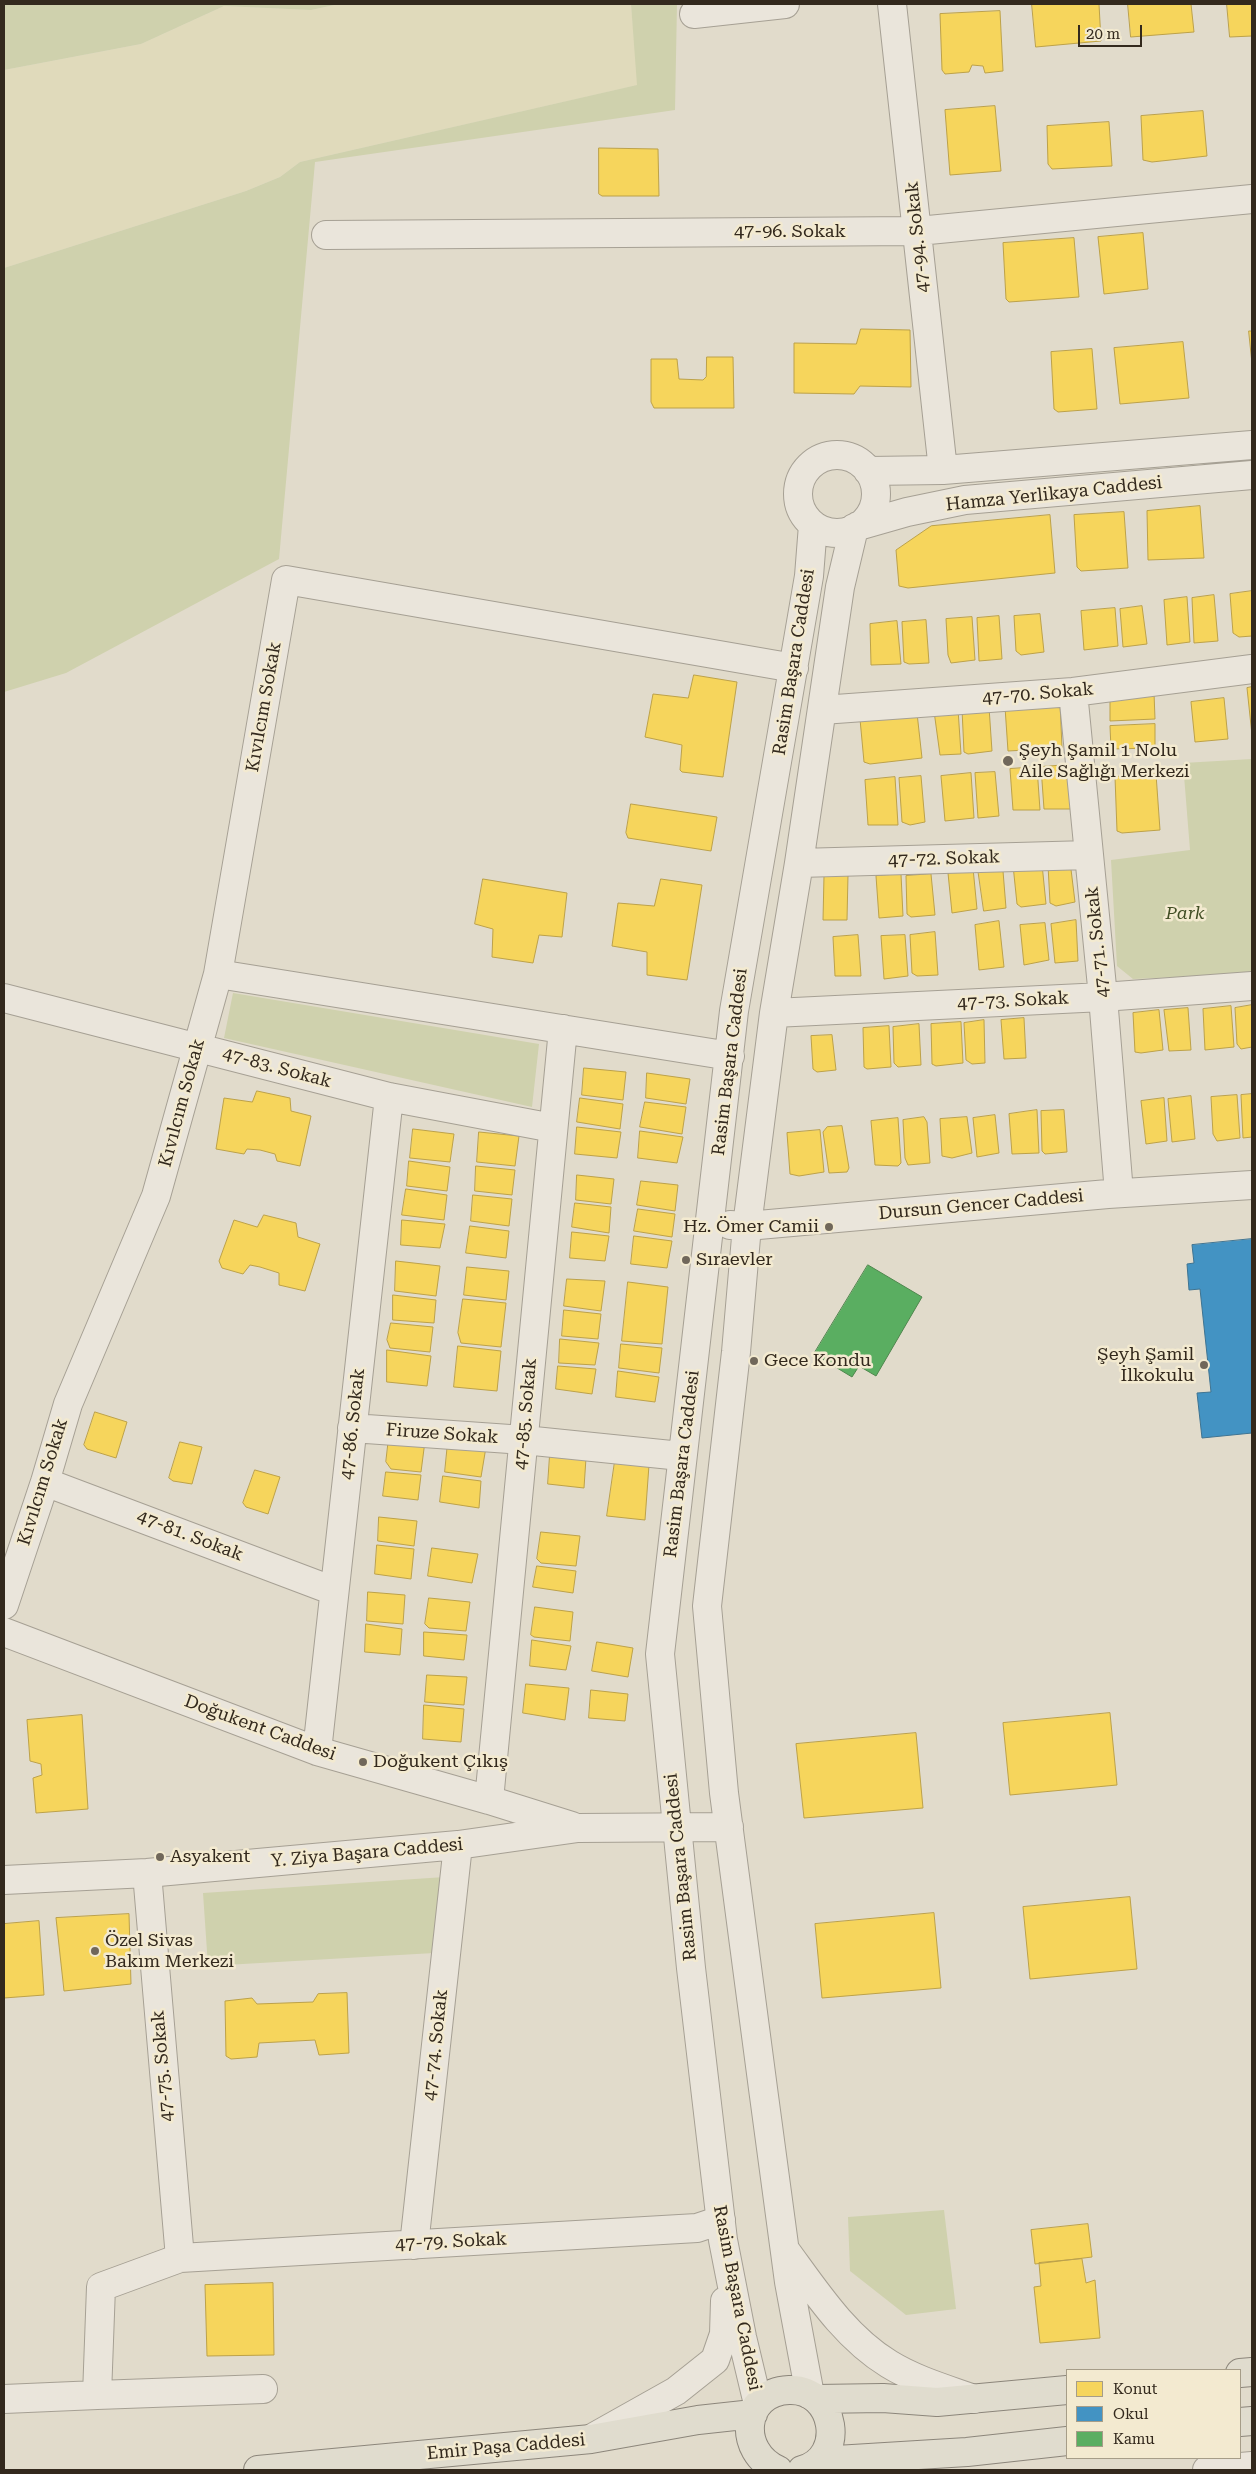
<!DOCTYPE html>
<meta charset="utf-8">
<style>
body{margin:0}
#map{position:relative;width:1256px;height:2474px;overflow:hidden;background:#e1dbcb;font-family:"Roboto Serif",serif}
canvas{display:block}
.frame{position:absolute;inset:0;border:5px solid #33291d;pointer-events:none}
.legend{position:absolute;left:1066px;top:2369px;width:175px;height:90px;box-sizing:border-box;background:#f3ead0;border:1px solid #a69d88;margin:0;padding:6px 9px;list-style:none;font-size:15px;color:#33291d}
.legend li{display:flex;align-items:center;gap:10px;height:25px}
.legend b{width:25px;border:1px solid #a69d88}
.scale{position:absolute;left:1078px;top:25px;width:64px;height:22px;box-sizing:border-box;border:2px solid #33291d;border-top:0;padding-left:6px;font-size:15px;line-height:18px;white-space:nowrap;color:#33291d;-webkit-text-stroke:4px #f3ead0;paint-order:stroke}
</style>
<div id="map">
<canvas width="1256" height="2474"></canvas>
<div class="frame"></div>
<ul class="legend">
<li><b style="height:14px;background:#f6d55c"></b>Konut</li>
<li><b style="height:14px;background:#4393c3"></b>Okul</li>
<li><b style="height:14px;background:#5aae61"></b>Kamu</li>
</ul>
<div class="scale">20 m</div>
</div>
<script>
const c = document.querySelector('canvas').getContext('2d');
c.lineJoin = 'round';
function paint(path, color) {
  c.fillStyle = color;
  c.fill(path, 'evenodd');
}
function strokePath(path, color, width, dash) {
  c.strokeStyle = color;
  c.lineWidth = width;
  c.lineCap = dash ? 'butt' : 'round';
  c.setLineDash(dash || []);
  c.stroke(path);
}
function label(font, color, halo, rows, align = 'center') {
  c.font = font + ' "Roboto Serif",serif';
  c.lineWidth = 5;
  c.setLineDash([]);
  c.textBaseline = 'middle';
  c.strokeStyle = halo;
  c.fillStyle = color;
  for (const [text, x, y, turn = 0] of rows) {
    c.save();
    c.translate(x, y);
    c.rotate((+turn || 0) * Math.PI / 180);
    c.textAlign = isNaN(turn) ? turn : align;
    if (halo) c.strokeText(text, 0, 0);
    c.fillText(text, 0, 0);
    c.restore();
  }
}
const farmland = new Path2D(`
 M339 4H631L638 85 300 162 280 177 246 191 4 268V70L141 44 224 6 311 10Z`);
const green = new Path2D(`
 M4 4H339L311 10 224 6 141 44 4 70Z
 M631 4H677L675 110 315 162 279 559 66 673 4 692V268L246 191 280 177 300 162 637 85Z
 M1252 759V974L1133 979 1117 966 1111 860 1190 850 1183 763Z
 M233 993 539 1044 532 1107 224 1038Z
 M445 1877 434 1953 208 1966 203 1893Z
 M944 2210 956 2309 906 2315 850 2271 848 2217Z`);
const homes = new Path2D(`
 M1032 4H1099L1101 41 1036 47Z
 M1128 4H1191L1194 32 1131 37Z
 M1227 4H1252V36L1230 37Z
 M1000 11 1003 71 985 73 983 66 972 65 969 72 945 74 942 70 940 14Z
 M995 106 1001 171 950 175 945 110Z
 M1203 111 1207 156 1152 162 1143 160 1141 116Z
 M1109 122 1112 166 1052 169 1048 164 1047 126Z
 M599 148 658 149 659 196H602L599 194Z
 M1143 233 1148 289 1104 294 1098 237Z
 M1074 238 1079 297 1009 302 1006 299 1003 243Z
 M861 329 910 330 911 387 860 386 854 394 794 393V343L856 344Z
 M1249 331H1252V363Z
 M1183 342 1189 398 1120 404 1114 348Z
 M1092 349 1097 409 1058 412 1054 409 1051 352Z
 M707 357H733L734 408H654L651 402V359H677L679 379 703 380 706 377Z
 M1200 506 1204 558 1148 560 1147 511Z
 M1124 512 1128 568 1081 571 1077 567 1074 515Z
 M1050 515 1055 573 908 588 899 586 896 550 931 526Z
 M1252 591V636L1239 637 1233 633 1230 594Z
 M1214 595 1218 641 1194 643 1192 598Z
 M1187 597 1190 642 1167 645 1164 600Z
 M1142 606 1147 644 1123 647 1120 609Z
 M1115 608 1118 646 1084 650 1081 611Z
 M1040 614 1044 652 1021 655 1016 651 1014 616Z
 M999 616 1002 659 979 661 977 618Z
 M972 617 975 660 951 663 948 655 946 619Z
 M926 620 929 663 909 664 904 662 902 622Z
 M897 621 901 664 871 665 870 624Z
 M694 675 737 682 723 777 682 772 680 770 682 745 645 737 653 694 688 698Z
 M1252 687V735L1247 688Z
 M1154 693 1155 719 1110 721V694Z
 M1224 698 1228 739 1195 742 1191 702Z
 M1060 702 1062 748 1008 751 1005 707Z
 M989 707 992 751 968 754 964 752 962 709Z
 M958 709 961 754 940 755 934 711Z
 M917 713 922 758 870 764 864 762 860 719Z
 M1155 724V748L1111 749 1110 726Z
 M1068 765 1072 809H1044L1041 767Z
 M1037 767 1040 810H1013L1010 769Z
 M995 772 999 816 978 818 975 773Z
 M971 773 974 818 945 821 941 776Z
 M1156 774 1160 830 1122 833 1117 831 1115 777Z
 M921 776 925 822 910 825 902 822 899 778Z
 M895 777 898 825H868L865 780Z
 M631 804 717 817 711 851 628 838 626 833Z
 M1070 861 1075 902 1056 906 1050 903 1048 865Z
 M1042 864 1046 904 1021 907 1017 904 1013 865Z
 M973 868 977 909 952 913 948 873Z
 M978 869 1003 871 1006 908 984 911Z
 M901 874 903 916 879 918 876 876Z
 M931 874 935 915 911 917 907 914 906 876Z
 M848 875 847 920H823L824 876Z
 M483 879 567 893 562 937 539 935 533 963 492 957 493 929 475 924Z
 M661 879 702 885 687 980 647 975V952L612 946 618 903 654 906Z
 M1076 920 1078 961 1055 963 1051 924Z
 M999 921 1004 967 979 970 975 925Z
 M1045 923 1049 960 1024 965 1020 925Z
 M935 932 938 975 917 976 912 973 910 935Z
 M858 935 861 976H835L833 937Z
 M905 935 908 976 884 979 881 936Z
 M1252 1005V1047L1241 1049 1237 1044 1235 1008Z
 M1231 1006 1234 1047 1205 1050 1203 1009Z
 M1188 1008 1191 1050 1169 1051 1164 1010Z
 M1159 1010 1163 1050 1141 1053 1135 1052 1133 1013Z
 M1024 1018 1026 1058 1004 1059 1001 1020Z
 M984 1020 985 1063 972 1064 966 1060 964 1023Z
 M961 1022 963 1063 936 1066 932 1064 931 1024Z
 M919 1024 921 1065 898 1067 894 1063 893 1027Z
 M889 1026 891 1067 867 1069 864 1067 863 1028Z
 M832 1035 836 1070 817 1072 813 1069 811 1036Z
 M584 1068 626 1072 623 1100 582 1095Z
 M647 1073 690 1079 686 1104 646 1098Z
 M257 1091 290 1098 291 1111 311 1116 300 1166 277 1161 275 1154 260 1150 247 1149 244 1154 216 1149 224 1098 252 1102Z
 M1252 1094V1137L1243 1138 1241 1095Z
 M1237 1095 1240 1138 1217 1141 1213 1134 1211 1097Z
 M1191 1096 1195 1139 1172 1142 1168 1099Z
 M580 1098 623 1104 620 1129 577 1122Z
 M1164 1098 1167 1141 1146 1144 1141 1101Z
 M645 1102 686 1107 682 1134 640 1127Z
 M1037 1110 1039 1153 1012 1154 1009 1114Z
 M1064 1110 1067 1152 1045 1154 1042 1151 1041 1111Z
 M995 1115 999 1153 977 1157 973 1118Z
 M924 1117 927 1122 930 1163 908 1165 905 1158 903 1120Z
 M967 1117 972 1153 952 1158 942 1156 940 1119Z
 M898 1118 901 1163 898 1166 875 1165 871 1121Z
 M842 1126 849 1168 847 1172 829 1173 823 1132 827 1127Z
 M577 1127 621 1132 617 1158 575 1154Z
 M413 1129 454 1134 450 1162 410 1158Z
 M820 1130 824 1172 799 1176 790 1174 787 1133Z
 M640 1131 683 1137 677 1163 638 1158Z
 M479 1132 519 1136 515 1166 477 1162Z
 M409 1161 450 1167 447 1191 407 1186Z
 M476 1166 515 1170 512 1195 475 1191Z
 M577 1175 614 1179 611 1204 576 1200Z
 M641 1181 678 1185 675 1211 637 1205Z
 M406 1189 447 1195 444 1220 402 1215Z
 M473 1195 512 1199 509 1226 471 1221Z
 M575 1203 611 1207 609 1233 572 1227Z
 M638 1209 675 1214 672 1237 634 1231Z
 M264 1215 296 1223 298 1237 320 1244 305 1291 279 1285V1273L260 1267 250 1265 243 1274 222 1268 219 1261 234 1220 257 1227Z
 M402 1220 445 1224 440 1248 401 1245Z
 M470 1226 509 1231 506 1258 466 1253Z
 M572 1232 609 1236 605 1261 570 1258Z
 M634 1236 672 1241 667 1268 631 1264Z
 M396 1261 440 1266 436 1296 395 1291Z
 M467 1267 509 1271 506 1300 464 1295Z
 M567 1279 605 1281 601 1311 564 1306Z
 M628 1282 668 1287 662 1344 622 1341Z
 M393 1295 436 1300 434 1323 393 1320Z
 M463 1299 506 1303 501 1347 461 1343 458 1333Z
 M564 1310 601 1314 598 1339 562 1336Z
 M391 1323 433 1327 430 1352 390 1348 387 1340Z
 M560 1339 599 1343 595 1365 559 1363Z
 M621 1344 662 1348 659 1373 619 1368Z
 M458 1346 501 1351 497 1391 454 1387Z
 M387 1350 431 1356 427 1386 387 1382Z
 M558 1366 596 1369 592 1394 556 1389Z
 M618 1371 659 1377 655 1402 616 1397Z
 M95 1412 127 1422 116 1458 87 1449 84 1445Z
 M389 1437 425 1441 421 1472 391 1469 386 1462Z
 M180 1442 202 1447 192 1484 173 1481 169 1478Z
 M448 1442 486 1447 481 1477 445 1472Z
 M550 1455 586 1458 584 1488 548 1484Z
 M615 1461 649 1465 645 1520 607 1516Z
 M255 1470 280 1477 268 1514 246 1507 243 1503Z
 M386 1472 421 1475 418 1500 383 1496Z
 M443 1476 481 1481 479 1508 440 1502Z
 M379 1517 417 1521 414 1546 378 1541Z
 M541 1532 580 1536 576 1566 541 1563 537 1559Z
 M377 1545 414 1549 411 1579 375 1574Z
 M432 1548 478 1554 472 1583 428 1576Z
 M537 1566 576 1571 573 1593 533 1587Z
 M368 1592 405 1595 403 1624 367 1621Z
 M429 1598 470 1602 466 1631 429 1628 425 1624Z
 M535 1607 573 1612 570 1641 534 1637 531 1635Z
 M366 1624 402 1629 400 1655 365 1652Z
 M424 1632 467 1635 464 1660 424 1656Z
 M532 1640 571 1646 566 1670 530 1666Z
 M597 1642 633 1648 628 1677 592 1671Z
 M427 1675 467 1677 464 1705 425 1702Z
 M526 1684 569 1688 565 1720 523 1713Z
 M591 1690 628 1694 625 1721 589 1718Z
 M424 1705 464 1709 461 1742 423 1739Z
 M1110 1713 1117 1785 1010 1795 1003 1723Z
 M82 1715 88 1809 36 1813 33 1778 42 1775 41 1764 30 1761 27 1720Z
 M916 1733 923 1808 804 1818 796 1744Z
 M1130 1897 1137 1969 1030 1979 1023 1907Z
 M934 1913 941 1988 822 1998 815 1924Z
 M129 1914 131 1984 64 1991 56 1918Z
 M39 1921 44 1995 4 1998V1924Z
 M347 1993 349 2053 319 2055 315 2040 259 2043 257 2057 231 2059 226 2056 225 2001 252 1998 257 2004 313 2002 318 1994Z
 M1088 2224 1092 2257 1035 2264 1031 2230Z
 M1082 2259 1086 2283 1095 2280 1100 2338 1040 2343 1034 2287 1041 2286 1039 2263Z
 M273 2283 274 2355 207 2356 205 2285Z`);
const schools = new Path2D(`
 M1252 1239V1433L1202 1438 1197 1393 1211 1392 1200 1289 1189 1290 1187 1264 1194 1263 1192 1245Z`);
const public = new Path2D(`
 M868 1265 922 1297 876 1376 859 1366 852 1377 814 1354Z`);
const minor = new Path2D(`
 M892 4 943 470
 M694 14 785 4
 M326 235 918 231 1252 199
 M798 494a39 39 0 1 1 78 0a39 39 0 1 1-78 0Z
 M868 471 943 470 1252 445
 M858 526 907 512 965 500 1252 475
 M1073 692 1103 997 1119 1193
 M822 710 1073 692 1252 669
 M799 863 1089 855
 M218 974 730 1056
 M4 998 389 1097 553 1128
 M774 1013 1103 997 1252 986
 M730 1225 747 1226 1108 1194 1252 1185
 M352 1428 524 1440 681 1456
 M45 1482 334 1591
 M4 1605 45 1482 68 1404 156 1196 218 974 286 580 794 668
 M4 1632 317 1751 489 1800 572 1826
 M317 1751 389 1097
 M489 1800 563 1029
 M147 1873 180 2258
 M4 1880 147 1873 458 1845 578 1828 729 1827
 M414 2245 458 1845
 M786 2251C816 2292 845 2337 889 2364 915 2380 946 2389 974 2399
 M263 2389 97 2395 101 2287 180 2258 697 2228 721 2220
 M810 2395 789 2282 764 2096 724 1793 707 1606 736 1352 747 1226 774 1013 799 863 840 587 854 528
 M4 2399 97 2395
 M758 2404 742 2337 723 2240 691 1968 660 1654 734 1011 809 576 813 525
 M594 2437 676 2391 715 2360 724 2334 725 2301
 M1207 2470 1252 2466`);
const major = new Path2D(`
 M1240 2373 1252 2372
 M816 2399 883 2398 937 2402 1067 2390
 M1240 2422 1252 2421
 M820 2461 967 2452 1067 2441
 M258 2470 591 2439 698 2420 753 2414
 M778 2470C737 2452 741 2392 789 2390 836 2388 847 2458 802 2470`);
const markers = [
 [1008,761,6,"#70675a"],
 [829,1227,5,"#70675a"],
 [686,1260,5,"#70675a"],
 [754,1361,5,"#70675a"],
 [1204,1365,5,"#70675a"],
 [363,1762,5,"#70675a"],
 [160,1857,5,"#70675a"],
 [95,1951,5,"#70675a"]
];
const streetNames = [
 ["47-96. Sokak",790,232],
 ["47-94. Sokak",918,237,-96],
 ["Hamza Yerlikaya Caddesi",1054,494,-6],
 ["Rasim Başara Caddesi",794,662,-81],
 ["47-70. Sokak",1038,694,-5],
 ["Kıvılcım Sokak",264,707,-80],
 ["47-72. Sokak",944,859,-2],
 ["47-71. Sokak",1098,942,-96],
 ["47-73. Sokak",1013,1001,-3],
 ["Rasim Başara Caddesi",730,1062,-83],
 ["47-83. Sokak",277,1068,15],
 ["Kıvılcım Sokak",182,1103,-75],
 ["Dursun Gencer Caddesi",981,1205,-5],
 ["47-85. Sokak",526,1414,-85],
 ["47-86. Sokak",353,1424,-84],
 ["Firuze Sokak",442,1434,4],
 ["Rasim Başara Caddesi",682,1464,-83],
 ["Kıvılcım Sokak",43,1482,-73],
 ["47-81. Sokak",190,1536,21],
 ["Doğukent Caddesi",260,1728,20],
 ["Y. Ziya Başara Caddesi",367,1853,-5],
 ["Rasim Başara Caddesi",681,1867,-96],
 ["47-74. Sokak",436,2045,-84],
 ["47-75. Sokak",163,2066,-95],
 ["47-79. Sokak",451,2242,-3],
 ["Rasim Başara Caddesi",737,2298,79],
 ["Emir Paşa Caddesi",506,2447,-5]
];
const poiNames = [
 ["Şeyh Şamil 1 Nolu",1019,751],
 ["Aile Sağlığı Merkezi",1019,772],
 ["Hz. Ömer Camii",819,1227,"right"],
 ["Sıraevler",696,1260],
 ["Şeyh Şamil",1194,1355,"right"],
 ["İlkokulu",1194,1376,"right"],
 ["Gece Kondu",764,1361],
 ["Doğukent Çıkış",373,1762],
 ["Asyakent",170,1857],
 ["Özel Sivas",105,1941],
 ["Bakım Merkezi",105,1962]
];
const parkNames = [
 ["Park",1185,914]
];
paint(farmland, '#e0dabb');
paint(green, '#cfd1ad');
paint(homes, '#f6d55c');
strokePath(homes, '#bca149', 1);
paint(schools, '#4393c3');
strokePath(schools, '#3e7391', 1);
paint(public, '#5aae61');
strokePath(public, '#4e864d', 1);
strokePath(minor, '#a6a094', 30);
strokePath(major, '#8c867b', 30);
strokePath(minor, '#eae5db', 28);
strokePath(major, '#e0dcce', 28);
for (const [x, y, r, color] of markers) {
  const dot = new Path2D();
  dot.arc(x, y, r, 0, 2 * Math.PI);
  c.fillStyle = color;
  c.fill(dot);
  strokePath(dot, '#f3ead0', 2);
}
label('18px', '#33291d', '#f3ead0', streetNames);
label('18px', '#33291d', '#f3ead0', poiNames, 'left');
label('italic 18px', '#424f25', '#f3ead0', parkNames);
</script>
